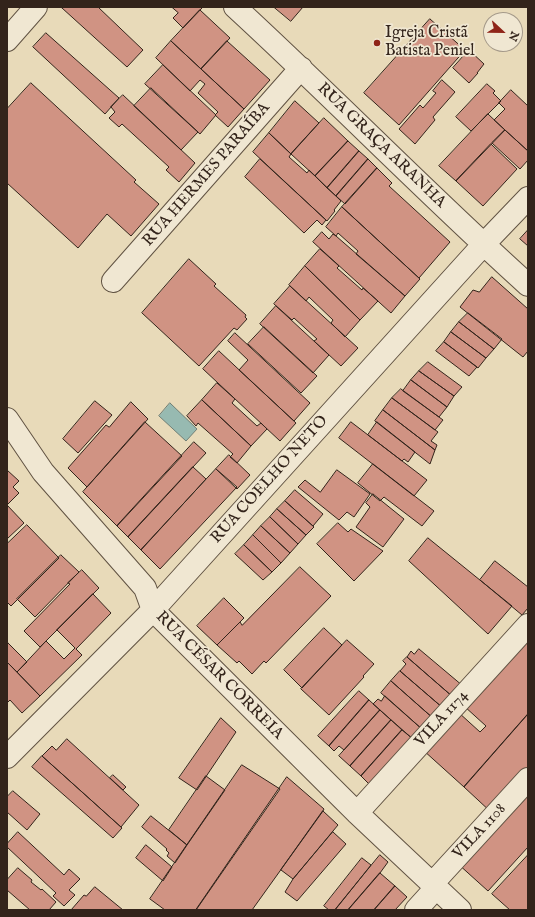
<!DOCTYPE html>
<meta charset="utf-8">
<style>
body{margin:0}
#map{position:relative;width:535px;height:917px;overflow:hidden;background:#e8dab9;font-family:"IM FELL English",serif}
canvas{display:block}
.frame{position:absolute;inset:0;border:8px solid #33241b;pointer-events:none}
.north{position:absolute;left:483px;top:12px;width:40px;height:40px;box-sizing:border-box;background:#f0e7d2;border:1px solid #a49989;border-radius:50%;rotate:112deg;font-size:11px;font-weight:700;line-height:16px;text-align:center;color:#33241b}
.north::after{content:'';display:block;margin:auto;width:14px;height:18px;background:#8f2418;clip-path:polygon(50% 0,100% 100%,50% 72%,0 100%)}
</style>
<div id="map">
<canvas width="535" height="917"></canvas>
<div class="frame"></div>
<div class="north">N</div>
</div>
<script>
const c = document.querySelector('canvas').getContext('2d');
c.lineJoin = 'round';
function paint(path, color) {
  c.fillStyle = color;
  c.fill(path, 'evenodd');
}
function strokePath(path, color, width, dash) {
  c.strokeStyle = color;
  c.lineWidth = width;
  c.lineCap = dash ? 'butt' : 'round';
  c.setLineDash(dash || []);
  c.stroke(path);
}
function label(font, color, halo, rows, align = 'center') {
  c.font = font + ' "IM FELL English",serif';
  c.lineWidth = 3.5;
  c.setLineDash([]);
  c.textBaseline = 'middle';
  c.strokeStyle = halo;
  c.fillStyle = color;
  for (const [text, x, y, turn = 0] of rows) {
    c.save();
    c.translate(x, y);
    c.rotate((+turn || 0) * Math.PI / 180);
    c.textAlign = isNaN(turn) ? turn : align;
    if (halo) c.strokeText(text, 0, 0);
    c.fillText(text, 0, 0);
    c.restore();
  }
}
const water = new Path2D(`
 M170 403 197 429 186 441 159 416Z`);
const building = new Path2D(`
 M63 7H98L143 50 127 67 62 8Z
 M172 7H201L202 8 183 28 173 18 178 13Z
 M274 7H303L291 21Z
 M200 10 230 38 201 69 171 41Z
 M430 19 465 50 399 125 364 93Z
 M46 33 119 98 105 114 33 47Z
 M171 41 244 109 228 127 215 115 218 112 198 93 205 84 200 80 190 91 156 58Z
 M227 41 270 80 244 109 201 69Z
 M469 50 484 64 477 73H478L469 83 453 68Z
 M163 65 216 115 200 134 145 84Z
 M442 80 455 92 433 117 435 120 415 144 399 129 420 105 423 108 436 93 433 91Z
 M31 83 136 180 134 182 159 204 131 236 107 214 78 248 7 183V109Z
 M487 84 495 91 493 93 501 101 471 131 456 117Z
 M151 88 198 132 181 150 134 106Z
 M511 90 528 106V151L494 120 505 109 499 103Z
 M123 95 195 163 179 182 166 170 169 167 122 124 119 127 109 118 115 112 111 107Z
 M295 101 319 123 291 154 269 133Z
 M488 114 505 130 456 181 439 166Z
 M324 118 348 141 315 176 291 154Z
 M505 130 528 151V160L520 169 492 143Z
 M269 133 291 154 289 157 307 173 309 170 341 201 334 210 335 211 327 221 253 152Z
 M348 141 359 151 327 188 315 176Z
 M491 144 517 169 483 206 456 181Z
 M359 151 368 159 336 196 327 188Z
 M260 159 326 220 322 225 317 220 304 233 245 177Z
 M368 159 377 168 345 204 336 196Z
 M377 168 392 183 389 186 450 242 419 278 342 207Z
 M342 207 420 279 405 296 356 254 358 251 338 233 336 236 326 227Z
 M528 230V246L520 239Z
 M322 232 329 239 333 234 336 236 405 296 391 313 313 242Z
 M320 249 339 266 337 268 362 290 363 288 378 301 360 320 305 266Z
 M189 259 216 284 214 286 246 315 245 317 247 319 237 330 234 328 199 366 142 313Z
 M305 266 360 320 345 337 331 323 333 320 309 297 306 301 289 285Z
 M492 277 528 309V351L523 357 460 307 473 290 479 292Z
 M290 286 358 348 341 366 314 341 317 339 294 318 292 320 274 304Z
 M276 306 329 355 313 373 260 324Z
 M468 313 502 339 494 349 459 322Z
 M459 322 494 349 486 358 451 332Z
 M264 327 317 376 301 393 248 344Z
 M451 332 486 358 478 368 444 342Z
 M235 333 310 403 294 421 239 370 248 360 228 341Z
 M444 342 477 367 469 376 436 351Z
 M219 351 296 423 280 441 203 369Z
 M428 362 462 387 454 396 419 371Z
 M419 371 454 396 447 407 411 380Z
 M411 380 447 407 439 417 403 391Z
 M217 383 235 399 232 403 257 426 261 423 267 429 251 446 202 400Z
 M401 389 443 420 435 430 392 398Z
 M392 398 438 432 431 441 437 445 435 450 383 410Z
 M202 400 251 446 237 463 230 457 233 454 198 423 196 426 187 416Z
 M95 401 112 415 78 453 63 439Z
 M131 402 148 419 87 487 68 468 106 425 109 427Z
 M383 410 435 450 430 464 375 421Z
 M145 422 182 456 117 526 83 492Z
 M351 422 427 480 414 496 339 438Z
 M377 422 415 452 408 462 404 459 402 461 368 435Z
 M194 442 206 453 128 537 117 526Z
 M229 455 250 475 237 489 216 469Z
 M373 464 434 511 422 526 384 497 380 501 358 483Z
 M193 467 206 479 141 550 128 537Z
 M216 469 237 487 160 569 141 550Z
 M7 470 19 481 13 487 19 493 7 505Z
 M337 470 370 494 354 517 347 512 339 520 298 487 305 480 320 492Z
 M295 490 323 514 313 526 285 501Z
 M373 494 404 519 383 547 356 527 370 507 366 503Z
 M285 501 314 527 306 535 277 509Z
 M7 505 24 523 7 539Z
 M277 509 306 535 298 544 270 517Z
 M270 517 298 544 290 553 261 526Z
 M338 523 348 532 351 529 383 551 354 581 317 544Z
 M27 525 59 558 11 606 7 602V544Z
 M261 526 290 553 281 563 253 535Z
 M253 535 281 563 272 572 244 545Z
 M428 538 512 606 488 634 409 561Z
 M244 545 272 572 263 580 235 554Z
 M61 555 79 572 35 617 17 599Z
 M495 561 528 587V608L522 615 480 580Z
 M300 567 331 596 266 663 264 661 252 674 239 661 237 663 217 645 240 622 242 625Z
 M82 570 99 588 40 647 24 631 70 584 68 583Z
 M93 594 111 613 76 649 82 655 40 696 17 672 46 641 64 659 75 648 57 630Z
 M224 598 244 618 217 645 197 626Z
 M324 628 342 645 302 688 284 670Z
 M528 637V714L464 787 423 750 458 712 480 732 486 726 464 706Z
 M347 640 374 664 363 676 364 677 329 715 301 689Z
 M8 643 27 662 17 672 7 662V644Z
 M419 649 463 686 453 697 407 657 411 651 414 654Z
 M407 657 453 697 443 708 400 671 406 664 403 661Z
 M7 662 40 696 22 713 10 700 7 703Z
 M400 671 443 708 434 719 391 681Z
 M391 681 434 719 423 730 381 693Z
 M359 691 369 700 329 746 318 736Z
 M385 696 423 730 414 740 373 704 378 699 381 701Z
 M369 700 380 710 344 750 339 746 334 751 329 746Z
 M380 710 391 720 350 766 339 756Z
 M528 714V774L492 813 464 787Z
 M221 718 236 732 197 790 179 778Z
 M391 720 402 730 361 776 350 766Z
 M402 730 413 739 370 785 361 776Z
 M67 739 139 805 121 827 42 756 52 746 56 750Z
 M42 756 122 828 113 838 32 767Z
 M242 765 280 789 196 910H165L150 899Z
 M113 775 126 787 123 790 110 778Z
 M206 776 225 790 187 845 169 830Z
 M287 777 324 809 323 811 252 910H196Z
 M528 784V847L488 891 457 863Z
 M13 791 40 814 27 830 7 812V797Z
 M323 811 338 825 293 879 281 870Z
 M151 816 187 845 175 863 167 856 169 853 166 850 167 849 142 827Z
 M18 832 64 875 69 869 80 879 69 890 75 895 64 906 53 896 56 893 7 847V844Z
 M333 832 346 844 297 901 285 892 293 879Z
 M146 845 172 867 163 881 136 858Z
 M380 855 388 862 380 873 348 910H335Z
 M528 855V910H510L492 894Z
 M362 858 371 865 335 910H329L324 906Z
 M18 868 32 880 31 882 41 890 42 889 56 902 49 910H30L7 890V880Z
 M380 873 395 886 374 910H348Z
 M395 886 407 897 395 910H374Z
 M95 887 123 910H71L84 895 86 896Z`);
const minor = new Path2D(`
 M235 7C334 98 428 195 528 285
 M7 40 36 7
 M113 281 301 68
 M7 419 43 472 145 588 153 610 357 813 460 910
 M7 757 153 610 483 245 528 198
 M357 813 528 625
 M432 884 528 779
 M416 910 436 888`);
const markers = [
 [377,43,4,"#8f2418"]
];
const poiNames = [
 ["Igreja Cristã",385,34],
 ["Batista Peniel",385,52]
];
const streetNames = [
 ["RUA GRAÇA ARANHA",381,146,44],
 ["RUA HERMES PARAÍBA",207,175,-49],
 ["RUA COELHO NETO",270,480,-48],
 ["RUA CÉSAR CORREIA",219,676,45],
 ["VILA 1174",442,719,-48],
 ["VILA 1108",480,832,-47]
];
paint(water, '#97bab1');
strokePath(water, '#6f7e75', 1);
paint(building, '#d09383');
strokePath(building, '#33241b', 1);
strokePath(minor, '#605242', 24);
strokePath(minor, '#f0e7d2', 22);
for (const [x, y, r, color] of markers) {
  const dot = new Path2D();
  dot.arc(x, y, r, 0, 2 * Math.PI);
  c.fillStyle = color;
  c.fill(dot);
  strokePath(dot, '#f0e7d2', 1.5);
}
label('16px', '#33241b', '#f0e7d2', poiNames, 'left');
label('16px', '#33241b', '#f0e7d2', streetNames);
</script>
